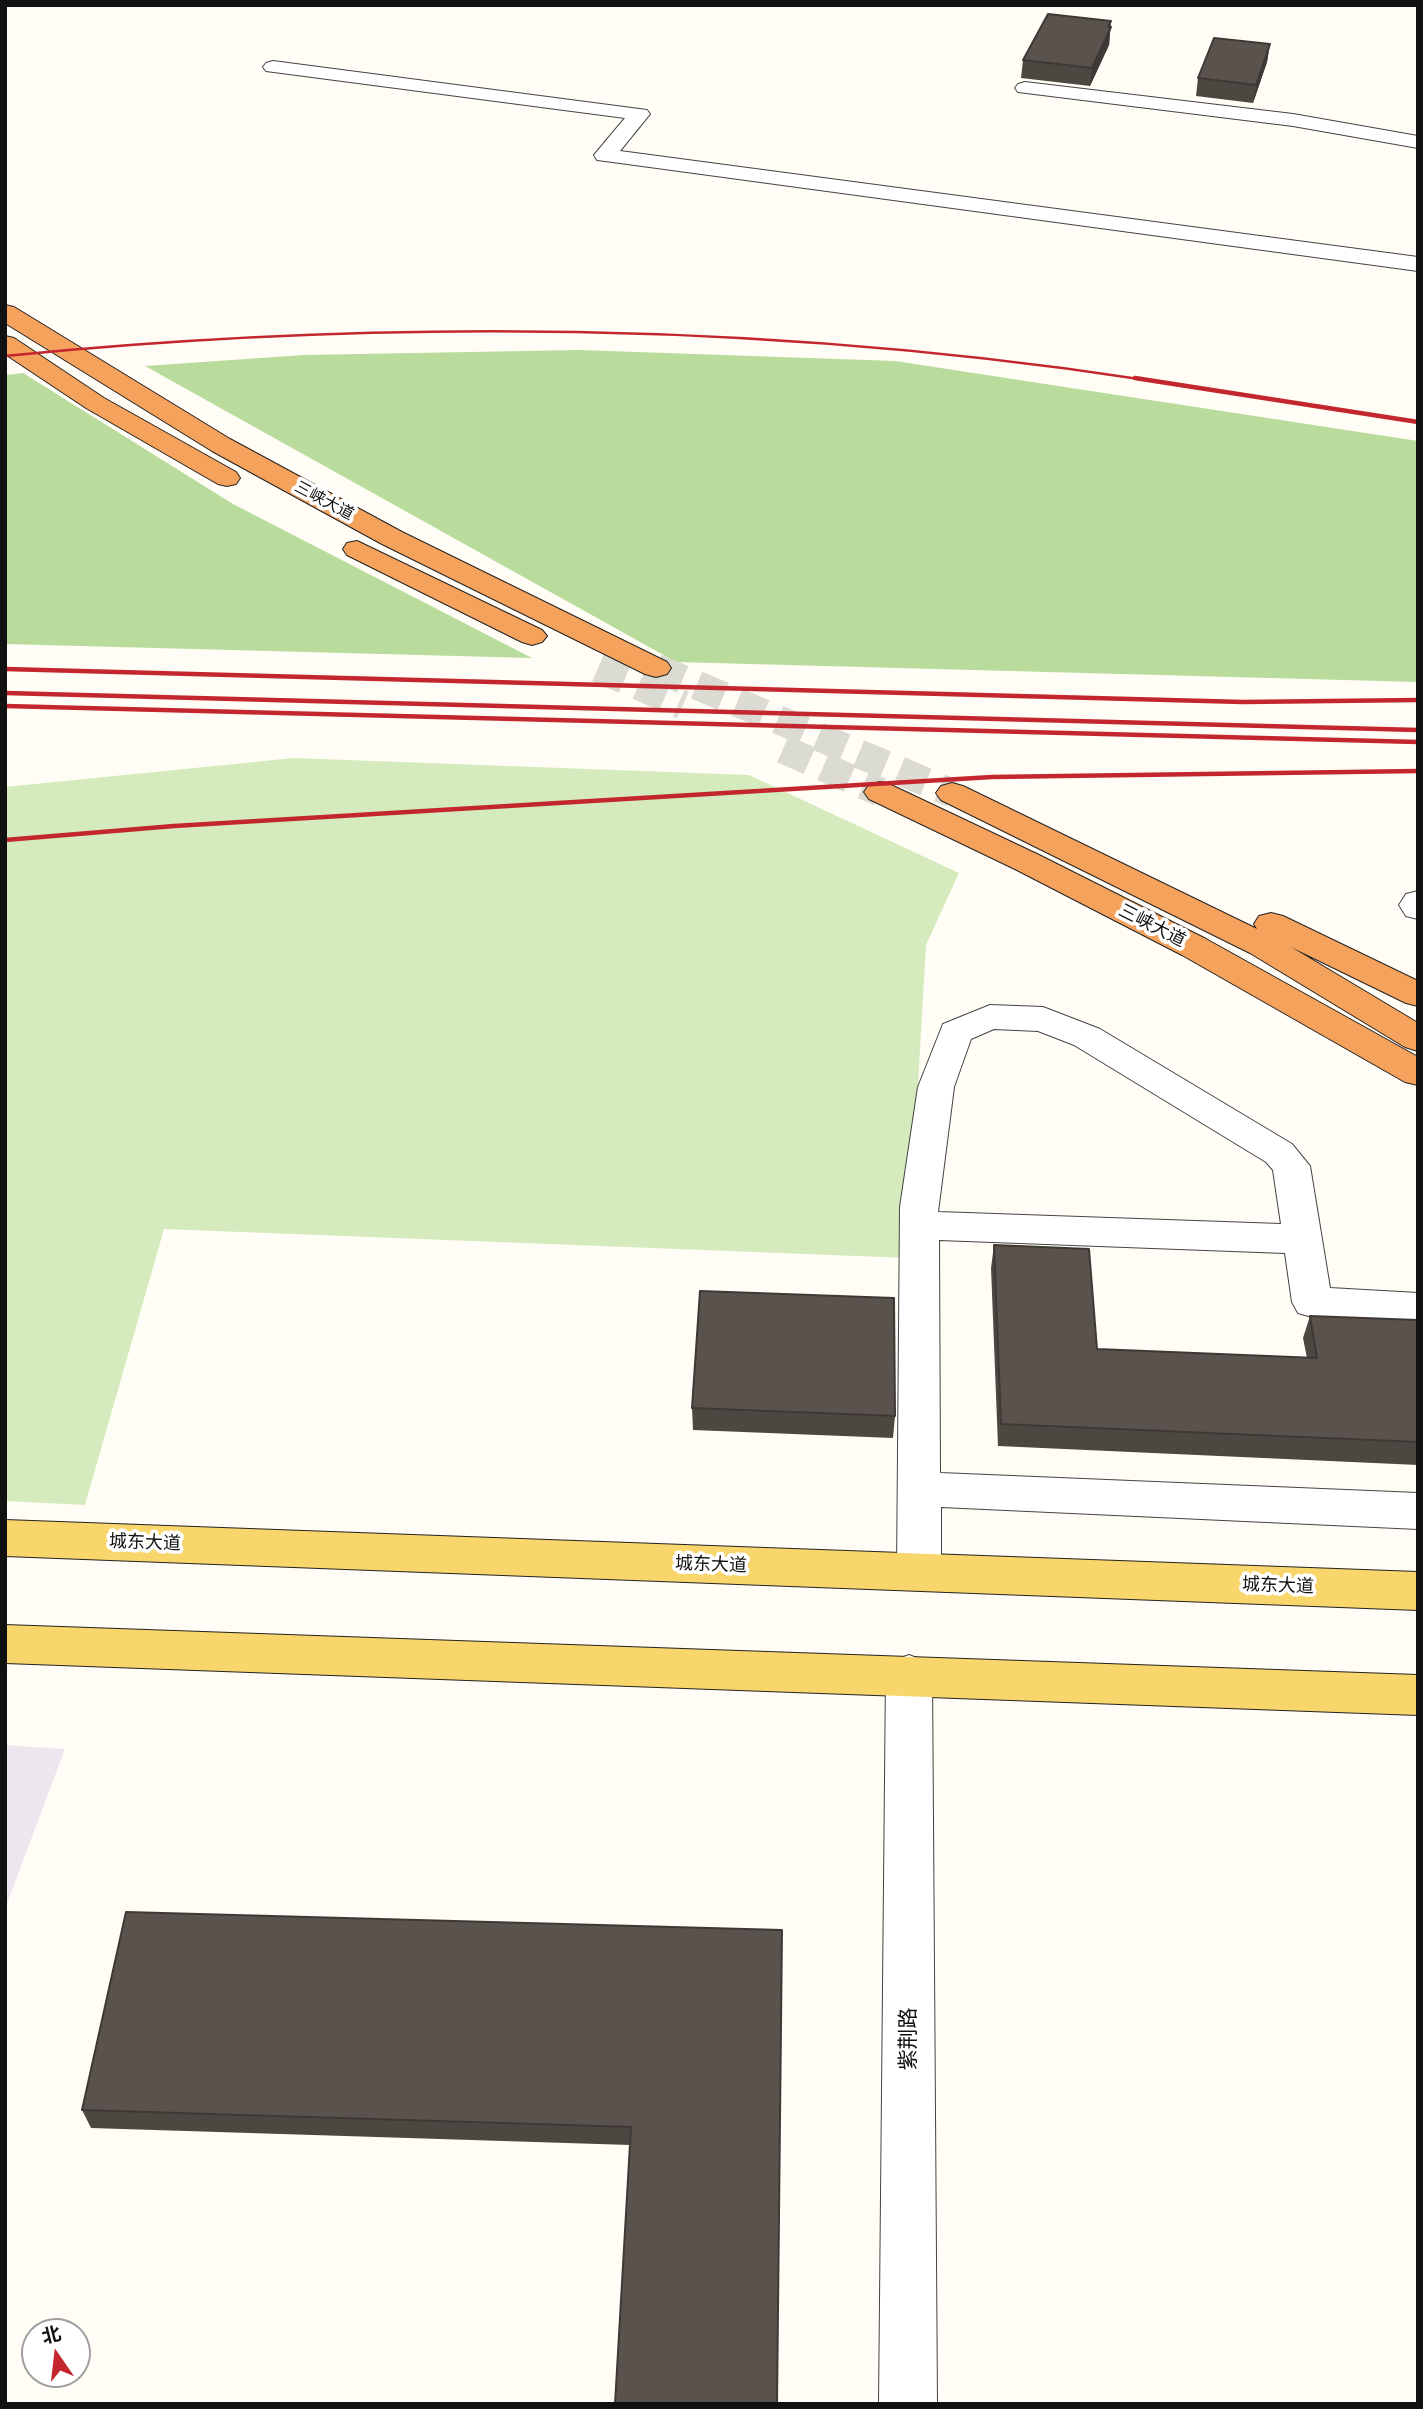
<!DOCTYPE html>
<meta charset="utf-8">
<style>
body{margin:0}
#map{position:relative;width:1423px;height:2409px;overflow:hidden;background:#fffdf5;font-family:Merriweather,"Noto Sans SC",serif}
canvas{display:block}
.frame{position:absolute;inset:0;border:7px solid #111;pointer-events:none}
.north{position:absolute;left:21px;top:2318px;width:70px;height:70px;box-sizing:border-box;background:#fff;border:2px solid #a0a0a0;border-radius:50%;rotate:346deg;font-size:19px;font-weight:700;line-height:28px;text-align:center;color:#111}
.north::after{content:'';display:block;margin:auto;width:24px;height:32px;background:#c4262e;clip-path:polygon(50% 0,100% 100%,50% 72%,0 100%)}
</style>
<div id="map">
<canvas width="1423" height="2409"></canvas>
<div class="frame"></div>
<div class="north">北</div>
</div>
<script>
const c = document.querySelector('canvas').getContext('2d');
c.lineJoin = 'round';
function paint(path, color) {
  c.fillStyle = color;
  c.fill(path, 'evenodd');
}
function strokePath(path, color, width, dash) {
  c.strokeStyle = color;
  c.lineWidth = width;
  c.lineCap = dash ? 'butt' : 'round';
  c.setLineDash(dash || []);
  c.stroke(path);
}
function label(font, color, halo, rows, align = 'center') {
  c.font = font + ' Merriweather,"Noto Sans SC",serif';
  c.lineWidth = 7;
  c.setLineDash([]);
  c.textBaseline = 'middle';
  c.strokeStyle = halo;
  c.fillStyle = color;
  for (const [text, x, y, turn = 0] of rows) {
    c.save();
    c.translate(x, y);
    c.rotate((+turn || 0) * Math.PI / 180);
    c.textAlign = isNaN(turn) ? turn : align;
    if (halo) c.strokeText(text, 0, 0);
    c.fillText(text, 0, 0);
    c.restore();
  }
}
const industrial = new Path2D(`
 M5 1745 65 1749 5 1909Z`);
const green = new Path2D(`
 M294 758 749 775 959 873 926 945 908 1258 164 1229 85 1505 5 1501V787Z`);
const forest = new Path2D(`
 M580 350 895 361 1418 441V682L676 662 145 366 304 355Z
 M23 373 233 504 532 658 5 644V375Z`);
const highwayTunnel = new Path2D(`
 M598 668 683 705
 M656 668 952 793
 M783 749 880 792`);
const minor = new Path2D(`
 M273 61 647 110 650 114 620 151 1418 257V271L605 161 597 160 594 155 625 118 266 71 263 67 266 63Z
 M1025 82 1293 114 1418 136V148L1293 126 1018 92 1015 88 1018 84Z
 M1418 891V919L1406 916 1399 905 1406 894Z
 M990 1005 1043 1007 1100 1029 1292 1144 1310 1166 1330 1288 1418 1293V1323L1312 1317 1298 1313 1292 1302 1285 1253 939 1240 940 1473 1418 1493V1529L941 1507V1572L935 1585 919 1590 903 1585 897 1572 900 1207 918 1087 943 1024ZM994 1029 1038 1031 1074 1045 1266 1162 1273 1170 1281 1224 938 1212 954 1087 971 1039Z
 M909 1655 925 1661 932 1675 937 2404H879L886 1675 893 1661Z`);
const major = new Path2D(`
 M5 1520 1418 1572V1610L5 1556Z
 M5 1625 1418 1675V1715L5 1663Z`);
const highway = new Path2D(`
 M5 305 14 307 230 439 402 532 667 662 671 668 667 674 656 677 645 674 382 544 212 451 5 323Z
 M5 336 14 338 104 398 236 472 240 478 236 484 227 486 218 484 86 408 5 354Z
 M357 541 542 630 547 636 542 642 532 645 522 642 347 555 343 549 347 543Z
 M880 782 891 785 1039 855 1206 939 1418 1057V1085L1405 1082 1182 955 1015 869 869 799 864 792 869 785Z
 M952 783 963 786 1257 929 1254 924 1259 916 1271 913 1283 916 1418 981V1006L1406 1003 1291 947 1418 1023V1051L1405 1047 1250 953 941 800 936 793 941 786Z`);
const railFar1 = new Path2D(`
 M5 356C387 318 767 322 1146 380`);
const rail = new Path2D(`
 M1135 378 1418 422
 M5 669 1243 702 1418 700
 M5 693 1418 730
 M5 706 1418 742
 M5 840 174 826 992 777 1418 771`);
const wall = new Path2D(`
 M1111 21 1109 45 1090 86 1021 78 1023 60Z
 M1270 44 1267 62 1253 103 1196 96 1198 78Z
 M994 1245 1097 1349 1307 1358 1303 1338 1310 1316 1418 1320V1465L998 1446 991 1268Z
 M692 1408 895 1416 893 1438 693 1430Z
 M782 1930 630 2145 91 2128 82 2110Z`);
const shadedWall = new Path2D(`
 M1111 21 1109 45 1090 86 1092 68Z
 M1270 44 1267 62 1253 103 1256 85Z`);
const building = new Path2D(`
 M1048 14 1111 21 1108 27H1111L1092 68 1023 60Z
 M1214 38 1270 44 1256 85 1198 78Z
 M994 1245 1089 1249 1097 1349 1317 1358 1310 1316 1418 1320V1442L1001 1424Z
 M700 1291 894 1298 895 1416 692 1408Z
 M126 1912 782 1930 777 2404H615L631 2127 82 2110Z`);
const farStreetnames = [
 ["三峡大道",324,501,28]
];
const streetNames = [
 ["三峡大道",1152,926,27],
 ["城东大道",145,1543,2],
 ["城东大道",711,1565,2],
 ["城东大道",1278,1586,2]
];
const nearStreetnames = [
 ["紫荆路",909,2039,-90]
];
paint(industrial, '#eee6ef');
paint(green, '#d5ebbd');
paint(forest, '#b9dc9c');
strokePath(highwayTunnel, '#dbdad3', 29, [29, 15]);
strokePath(minor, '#444', 2);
strokePath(major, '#222', 2);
strokePath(highway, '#222', 2);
paint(minor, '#fff');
paint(major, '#f9d66b');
paint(highway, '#f5a25d');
strokePath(railFar1, '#c4262e', 2.5);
strokePath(rail, '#c4262e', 4.5);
paint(wall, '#4d4742');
paint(shadedWall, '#3f3936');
paint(building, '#5a524d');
strokePath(building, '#3f3936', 2);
label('16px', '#111', '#fff', farStreetnames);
label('18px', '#111', '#fff', streetNames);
label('21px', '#111', '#fff', nearStreetnames);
</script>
